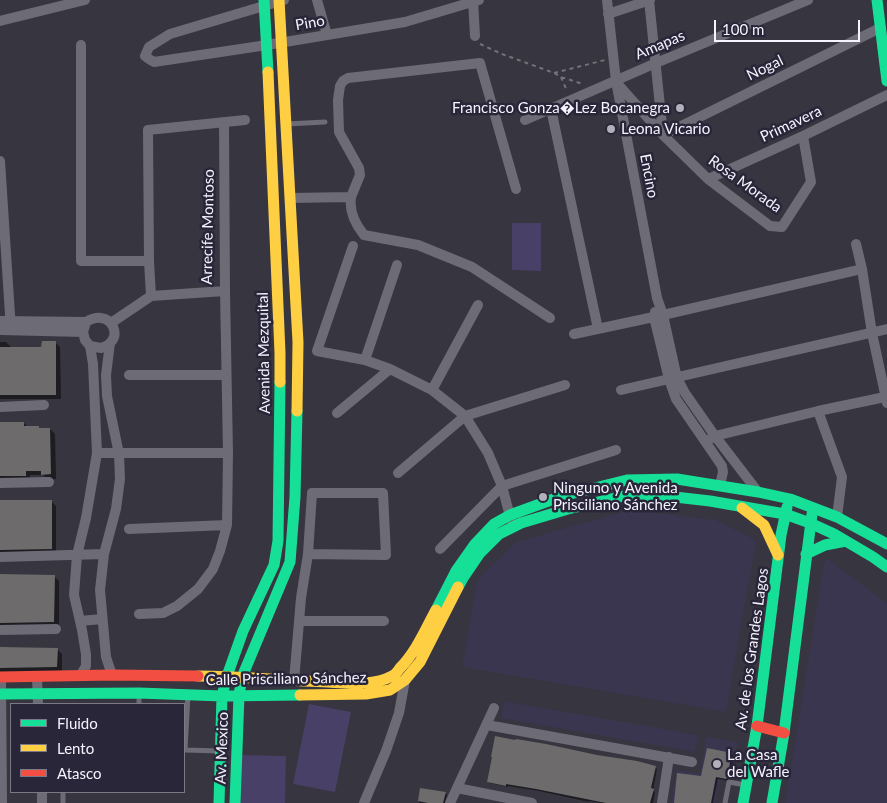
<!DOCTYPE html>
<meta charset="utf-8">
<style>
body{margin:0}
#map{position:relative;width:887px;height:803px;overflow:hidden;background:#37353f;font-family:Lato,sans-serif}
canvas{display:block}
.legend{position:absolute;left:10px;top:703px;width:175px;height:90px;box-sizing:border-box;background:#2a263a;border:1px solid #7b7888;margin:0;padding:6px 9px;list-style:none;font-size:15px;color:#f5f3fe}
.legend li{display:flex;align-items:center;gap:10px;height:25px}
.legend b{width:25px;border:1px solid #7b7888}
.scale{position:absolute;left:714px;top:20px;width:146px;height:22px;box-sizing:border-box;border:2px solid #f5f3fe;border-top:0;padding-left:6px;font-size:15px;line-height:18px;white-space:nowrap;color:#f5f3fe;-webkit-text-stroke:4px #2a263a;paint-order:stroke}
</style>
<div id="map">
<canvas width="887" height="803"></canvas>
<ul class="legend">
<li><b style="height:6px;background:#16e098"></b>Fluido</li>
<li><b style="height:6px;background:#ffcf43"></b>Lento</li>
<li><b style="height:6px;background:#f24e42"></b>Atasco</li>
</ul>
<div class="scale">100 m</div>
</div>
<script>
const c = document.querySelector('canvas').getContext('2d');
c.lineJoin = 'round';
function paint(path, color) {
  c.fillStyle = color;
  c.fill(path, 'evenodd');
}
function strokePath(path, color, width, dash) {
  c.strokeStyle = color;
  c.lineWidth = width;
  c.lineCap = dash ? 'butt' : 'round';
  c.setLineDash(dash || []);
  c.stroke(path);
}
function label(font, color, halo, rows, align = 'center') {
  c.font = font + ' Lato,sans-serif';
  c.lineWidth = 5;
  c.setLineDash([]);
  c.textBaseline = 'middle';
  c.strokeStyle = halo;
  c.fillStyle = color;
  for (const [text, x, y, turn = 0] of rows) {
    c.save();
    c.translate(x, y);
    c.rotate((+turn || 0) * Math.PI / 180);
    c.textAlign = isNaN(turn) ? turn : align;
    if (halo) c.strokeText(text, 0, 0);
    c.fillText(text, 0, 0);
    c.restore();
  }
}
const built = new Path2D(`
 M630 510 716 520 756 540 726 712 462 667 477 580 516 542Z
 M825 557 887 603V803H785Z
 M504 701 698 735 695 752 501 718Z
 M706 737 738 742 733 773 718 784 715 803H671L677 770 700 774Z`);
const green = new Path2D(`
 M512 223H541V271L512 270Z
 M309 704 351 712 335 792 293 784Z
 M237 755 286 756 285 803H236Z`);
const shadow = new Path2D(`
 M0 342H6L11 347 42 348 55 342 60 347 61 399H0Z
 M24 423 28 427 40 429H50L55 434 56 479H47L43 475H30V480H0V424Z
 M0 501H51L56 506V553L0 555Z
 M0 576H54L59 581V627L0 630Z
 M0 649H57L62 654V672L0 675Z
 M731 754 734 756 729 781 718 779 713 803H675L702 777Z
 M655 767 657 769 653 790 655 792 653 803H601L589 801V802L539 791 508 786V787L490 783 488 781Z
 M421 789 445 793 447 795 445 803H419Z`);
const building = new Path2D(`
 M42 341H56V395H0V347H41Z
 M0 422H24V426H39V428H50L51 474 41 475V471H26V476H0Z
 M0 500H52V549L0 550Z
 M0 574 55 575 54 622 0 623Z
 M0 647 58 648 57 667 0 668Z
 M495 736 515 740 516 739 546 744 597 755 637 761 656 766 651 788 654 789 650 803H606L536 789 506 784V786L487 782 492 757H491Z
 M707 748 732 753 727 778 726 779 716 777 711 803H674L677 773 701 776Z
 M420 788 446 792 443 803H428L418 801Z`);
const path = new Path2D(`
 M480 44 502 54 554 73 561 77 583 84
 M554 73 605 60
 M561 77 567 91`);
const lane = new Path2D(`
 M287 124 325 122
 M188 695 185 750 220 751
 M139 704V694
 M63 792V803
 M725 803 729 782 745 785`);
const street = new Path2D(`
 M284 0 170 34 149 47 145 56 149 59 154 62 267 45 405 22 479 0
 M317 0 327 35
 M473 0 475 36
 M607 0 616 81 657 298 663 315 677 378 685 393 715 436 758 492
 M649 0 663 135
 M608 14 650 0
 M0 21 85 0
 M81 45V261H149
 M616 82 663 135 708 179 770 226 782 227 811 182 803 136
 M551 109 598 329
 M525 120 656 63 808 0
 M663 135 880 28
 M0 161 11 330
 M708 179 803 136 887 95
 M351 197 360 175 359 168 339 132 338 100 340 86 343 81 348 78 480 63 516 189
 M290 198 351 197C349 211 355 224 364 235L418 245 472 267 550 318
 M856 244 862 269
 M353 246 317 351 365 360 390 369 432 390 465 416 488 453 502 486 511 520
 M151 296 225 291
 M655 312 654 317 669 379 676 399 722 466 723 472 720 485
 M0 321 86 322
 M111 323 151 296 149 261 148 130 245 120
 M0 330 83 332
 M574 334 663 315 862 269 872 333 887 403
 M110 343 106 375 107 396 119 454 120 479 116 509 104 554 100 590 106 657 112 675
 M365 360 397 265
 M129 375H226
 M432 390 478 305
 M621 390 887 329
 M0 407 44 405
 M818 411 842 477 837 517
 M337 413 390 369
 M710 439 715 436 818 411 885 397
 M97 453H228
 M398 473 465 416 565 385
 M0 483 49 482
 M129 529 227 525
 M440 549 502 486 616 450
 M0 557 104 554
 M139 614 163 613 177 606 198 589 213 569 220 551 227 525 228 453 225 291 224 123
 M80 621 102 619
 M299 621H384
 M0 630 56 629
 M80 676 86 666V654L82 630 74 595 77 555 86 518 97 453 93 364 90 346 85 340 83 332 86 322C91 319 95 317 101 318 112 319 119 333 111 342 109 345 104 347 101 348L90 346
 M1 677 2 803
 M37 677 38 704
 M294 681 301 598 308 554 312 493H383L386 555 308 554
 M487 725 692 762
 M457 788 532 803
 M42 792V803
 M364 803 386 751 399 713 405 680
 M450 803 494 708
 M662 803 669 757`);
const fast = new Path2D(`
 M264 0 268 72
 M877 0 887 81
 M806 554 825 545 846 541
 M458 587 463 578 480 553 499 534 521 523 568 509 628 495 675 497 710 501 785 514 810 523 834 534 873 557 887 567
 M436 610 456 571 475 544 494 524 510 515 562 496 627 480 677 479 758 492 790 499 837 517 887 544
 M0 694 139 693 222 696 300 695
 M219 803 222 696 227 676 243 631 274 565 278 541 280 382
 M235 803 239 695 242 677 290 562 295 497 297 411
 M743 803 757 726 781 535 787 507
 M772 803 784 733 812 514`);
const slow = new Path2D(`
 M279 0 298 342 297 411
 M268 72 280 353V382
 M742 508 764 525 778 555
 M198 676C241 676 284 681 328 682 348 683 374 686 392 676 395 675 398 671 400 668 416 652 425 630 436 610
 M300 695 366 694 390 690 405 680 420 662 458 587`);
const jam = new Path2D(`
 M0 677 112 675 198 676
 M757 726 784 733`);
const markers = [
 [680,108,5,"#b2b0bb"],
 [611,129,5,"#b2b0bb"],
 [543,497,5,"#b2b0bb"],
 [717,764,5,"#b2b0bb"]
];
const streetNames = [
 ["Pino",310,23,-10],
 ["Amapas",660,45,-23],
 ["Nogal",765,68,-26],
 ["Primavera",791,124,-25],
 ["Encino",649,176,79],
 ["Rosa Morada",745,184,36],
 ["Arrecife Montoso",208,227,-89],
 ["Avenida Mezquital",264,353,-91],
 ["Av. de los Grandes Lagos",752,649,-82],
 ["Calle Prisciliano Sánchez",286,679,-1],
 ["Av. Mexico",222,748,-88]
];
const poiNames = [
 ["Francisco Gonza�Lez Bocanegra",670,108,"right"],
 ["Leona Vicario",621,129],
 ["Ninguno y Avenida",553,488],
 ["Prisciliano Sánchez",553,505],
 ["La Casa",727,755],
 ["del Wafle",727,772]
];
paint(built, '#3a364f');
paint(green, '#484066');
paint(shadow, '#0007');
paint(building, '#6d6b6b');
strokePath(path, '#73727a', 2, [4, 4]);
strokePath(lane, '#6d6b75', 5);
strokePath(street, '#6d6b75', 10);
strokePath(fast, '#16e098', 11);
strokePath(slow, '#ffcf43', 11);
strokePath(jam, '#f24e42', 11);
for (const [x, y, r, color] of markers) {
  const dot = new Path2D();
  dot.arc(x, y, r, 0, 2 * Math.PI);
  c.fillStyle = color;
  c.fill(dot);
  strokePath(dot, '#2a263a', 2);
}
label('15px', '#f5f3fe', '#2a263a', streetNames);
label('15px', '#f5f3fe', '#2a263a', poiNames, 'left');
</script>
